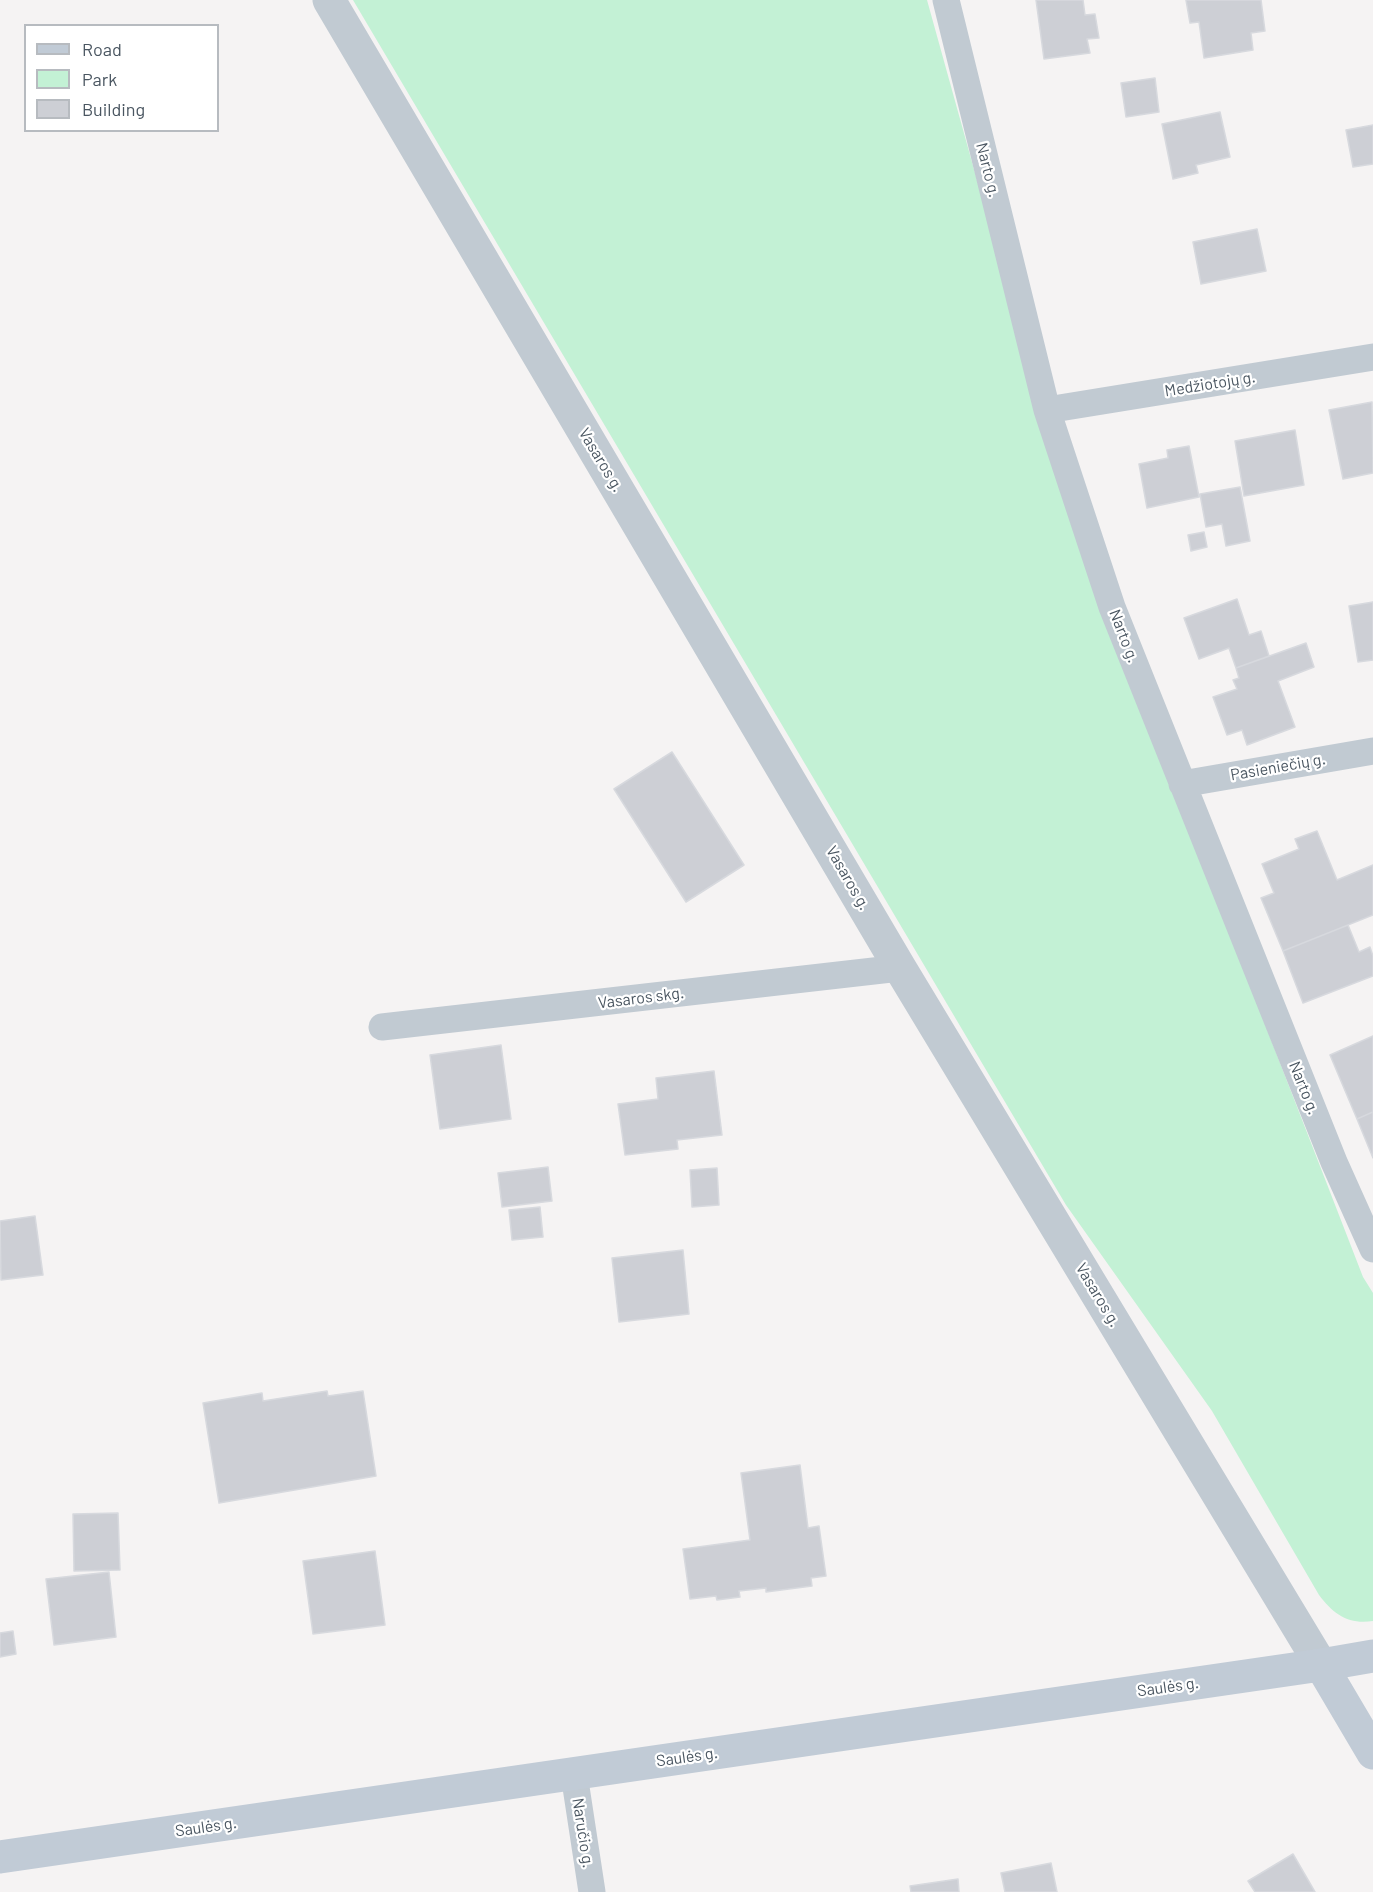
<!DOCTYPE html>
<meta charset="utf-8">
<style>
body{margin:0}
#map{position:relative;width:1373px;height:1892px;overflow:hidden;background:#f5f3f3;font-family:Barlow,sans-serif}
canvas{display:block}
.legend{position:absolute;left:24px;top:24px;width:195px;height:108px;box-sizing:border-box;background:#fff;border:2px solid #b7bbc0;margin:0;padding:8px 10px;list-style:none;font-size:18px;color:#4a5661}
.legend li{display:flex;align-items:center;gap:12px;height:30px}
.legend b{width:30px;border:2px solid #b7bbc0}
</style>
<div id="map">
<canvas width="1373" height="1892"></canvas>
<ul class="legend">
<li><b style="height:8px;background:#c1cbd6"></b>Road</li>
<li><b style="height:16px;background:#c3f1d5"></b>Park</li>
<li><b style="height:16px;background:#cdcfd5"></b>Building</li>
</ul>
</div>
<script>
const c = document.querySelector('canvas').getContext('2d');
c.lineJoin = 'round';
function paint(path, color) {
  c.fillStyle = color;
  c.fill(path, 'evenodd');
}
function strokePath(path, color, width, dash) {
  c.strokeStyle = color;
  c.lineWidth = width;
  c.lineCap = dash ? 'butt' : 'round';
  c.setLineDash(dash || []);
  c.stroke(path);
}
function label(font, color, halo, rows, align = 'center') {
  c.font = font + ' Barlow,sans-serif';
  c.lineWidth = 4.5;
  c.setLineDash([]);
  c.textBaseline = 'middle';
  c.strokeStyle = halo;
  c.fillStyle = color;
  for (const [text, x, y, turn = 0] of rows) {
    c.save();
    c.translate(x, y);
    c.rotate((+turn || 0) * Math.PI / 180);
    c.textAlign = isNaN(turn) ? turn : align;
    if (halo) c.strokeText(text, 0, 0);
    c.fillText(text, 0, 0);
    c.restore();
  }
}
const green = new Path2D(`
 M353 0H927L1038 400 1106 614 1363 1277 1373 1293V1621C1349 1625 1333 1614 1319 1595L1212 1411 1066 1205Z`);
const building = new Path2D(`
 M1036 0H1083L1085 15 1095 14 1099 38 1087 39 1090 53 1044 59Z
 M1186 0H1261L1265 31 1251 33 1253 50 1204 58 1199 22 1190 23Z
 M1155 78 1159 112 1126 117 1121 83Z
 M1220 112 1230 157 1196 165 1198 173 1173 179 1162 124Z
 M1373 125V164L1353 167 1346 130Z
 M1257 229 1266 271 1201 284 1193 242Z
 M1372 402 1373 473 1343 479 1329 410Z
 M1295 430 1304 485 1244 496 1235 441Z
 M1189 446 1199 497 1147 508 1139 464 1168 458 1167 450Z
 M1240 487 1250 541 1226 546 1222 524 1206 527 1200 494Z
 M1204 532 1207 547 1191 551 1188 535Z
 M1237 599 1249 635 1261 631 1269 656 1236 668 1229 648 1199 659 1184 618Z
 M1373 602V660L1358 662 1349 606Z
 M1306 643 1314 667 1278 681 1295 727 1247 745 1242 730 1227 735 1213 697 1237 689 1233 680 1239 678 1236 668Z
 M672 752 744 865 686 902 614 789Z
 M1317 831 1337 880 1373 865V915L1283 951 1261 898 1274 893 1262 864 1299 849 1295 839Z
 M1348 925 1359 952 1370 947 1373 956V976L1303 1003 1283 951Z
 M1373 1036V1112L1357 1119 1330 1055Z
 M501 1045 511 1119 440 1129 430 1055Z
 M714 1071 722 1135 677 1140 678 1149 625 1155 618 1104 658 1099 656 1078Z
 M1373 1112V1158L1357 1119Z
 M548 1167 552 1201 502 1207 498 1173Z
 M717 1168 719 1205 692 1207 690 1170Z
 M540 1207 543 1237 512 1240 509 1210Z
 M35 1216 43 1275 1 1280 0 1221Z
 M683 1250 689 1314 619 1322 612 1258Z
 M327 1391 328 1396 363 1391 376 1476 219 1503 203 1403 262 1393 263 1401Z
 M800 1465 808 1528 819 1526 826 1576 811 1578 812 1586 766 1592V1588L739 1591 740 1597 717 1600 716 1596 690 1599 683 1549 750 1540 741 1473Z
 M118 1513 120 1570 74 1571 73 1514Z
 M375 1551 385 1625 313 1634 303 1561Z
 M109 1572 116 1637 54 1645 46 1579Z
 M13 1631 16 1654 0 1657V1633Z
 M1293 1854 1315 1892H1255L1248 1881Z
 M1051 1863 1057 1892H1005L1001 1873Z
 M958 1879 959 1892H911L910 1886Z`);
const minor = new Path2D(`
 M946 0 1047 410 1112 607 1334 1162 1373 1249
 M1047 410 1373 357
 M1182 784 1373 751
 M382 1027 900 968
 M574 1774 592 1892`);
const tertiary = new Path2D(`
 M329 0 900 968 1321 1665`);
const secondary = new Path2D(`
 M1321 1665 1373 1753
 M0 1857 1321 1665 1373 1656`);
const streetNames = [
 ["Narto g.",988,170,76],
 ["Medžiotojų g.",1210,384,-9],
 ["Vasaros g.",601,460,59],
 ["Narto g.",1124,636,69],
 ["Pasieniečių g.",1278,767,-10],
 ["Vasaros g.",848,878,60],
 ["Vasaros skg.",641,998,-7],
 ["Narto g.",1304,1088,68],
 ["Vasaros g.",1098,1295,59],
 ["Saulės g.",1168,1687,-8],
 ["Saulės g.",687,1757,-8],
 ["Saulės g.",206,1827,-8],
 ["Naručio g.",583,1833,81]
];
paint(green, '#c3f1d5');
paint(building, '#cdcfd5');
strokePath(building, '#d7d9de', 1.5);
strokePath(minor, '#c1cad2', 27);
strokePath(tertiary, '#c1cad2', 33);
strokePath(secondary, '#c1cbd6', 33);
label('16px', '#4a5661', '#fff', streetNames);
</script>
